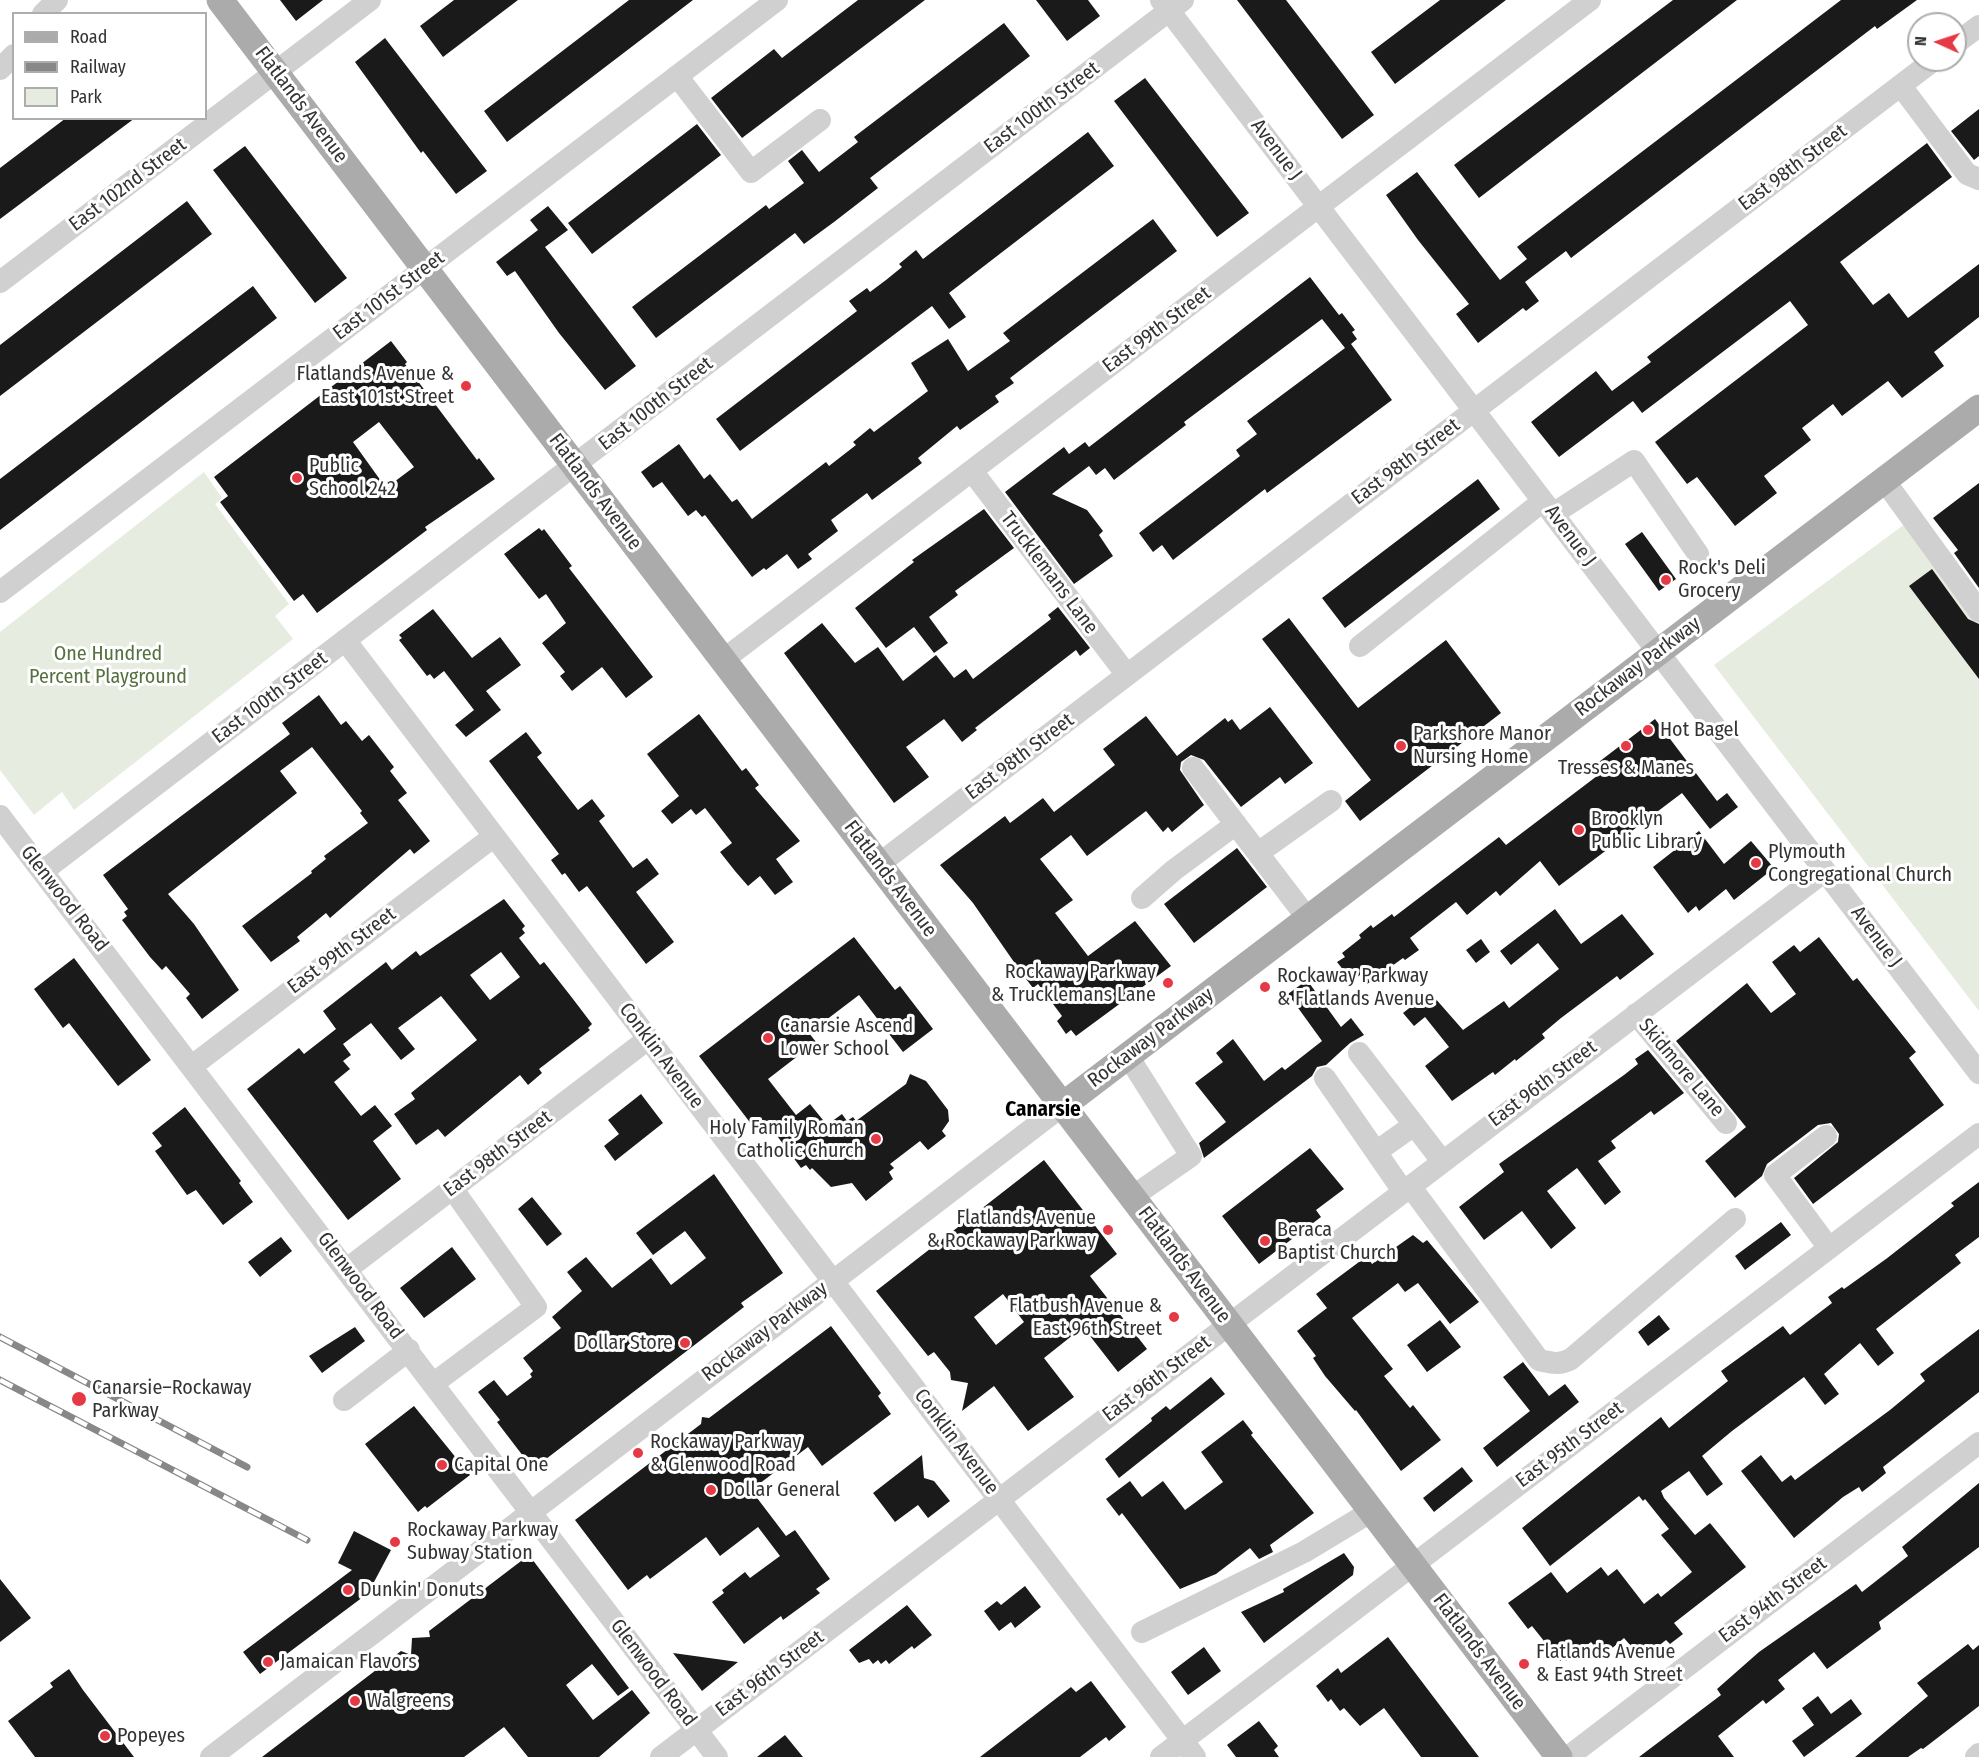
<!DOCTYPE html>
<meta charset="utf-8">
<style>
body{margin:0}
#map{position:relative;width:1979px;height:1757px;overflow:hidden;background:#fff;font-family:"Fira Sans Condensed",sans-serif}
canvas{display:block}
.legend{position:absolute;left:12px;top:12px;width:195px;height:108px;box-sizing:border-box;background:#fff;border:2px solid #adadad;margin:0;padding:8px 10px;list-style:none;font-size:18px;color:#333}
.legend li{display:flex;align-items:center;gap:12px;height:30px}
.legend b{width:30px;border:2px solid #adadad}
.north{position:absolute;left:1907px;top:12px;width:60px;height:60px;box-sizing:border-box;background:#fff;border:2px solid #adadad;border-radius:50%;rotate:273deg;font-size:16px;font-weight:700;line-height:24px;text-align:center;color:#333}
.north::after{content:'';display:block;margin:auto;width:21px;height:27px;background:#e63946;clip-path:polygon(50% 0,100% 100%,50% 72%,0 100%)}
</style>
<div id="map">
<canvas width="1979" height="1757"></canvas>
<ul class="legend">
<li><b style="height:8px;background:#ababab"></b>Road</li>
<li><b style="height:8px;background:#888"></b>Railway</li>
<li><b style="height:16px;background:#e6ecdf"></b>Park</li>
</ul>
<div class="north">N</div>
</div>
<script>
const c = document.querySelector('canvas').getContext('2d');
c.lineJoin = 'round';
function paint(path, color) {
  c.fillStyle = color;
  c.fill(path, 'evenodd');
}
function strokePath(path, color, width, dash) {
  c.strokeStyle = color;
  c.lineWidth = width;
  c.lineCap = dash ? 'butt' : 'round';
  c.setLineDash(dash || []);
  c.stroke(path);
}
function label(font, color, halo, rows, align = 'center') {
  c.font = font + ' "Fira Sans Condensed",sans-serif';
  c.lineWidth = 6;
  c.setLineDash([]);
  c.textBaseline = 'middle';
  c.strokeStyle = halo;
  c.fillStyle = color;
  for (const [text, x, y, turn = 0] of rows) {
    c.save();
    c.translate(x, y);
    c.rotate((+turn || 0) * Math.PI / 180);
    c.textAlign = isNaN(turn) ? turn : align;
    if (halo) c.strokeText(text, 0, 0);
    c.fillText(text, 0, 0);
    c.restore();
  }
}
const green = new Path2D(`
 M204 472 222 498 215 504 289 604 275 616 293 639 74 810 62 792 34 815 0 770V632Z
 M1913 518 1979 608V1011L1714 665Z`);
const building = new Path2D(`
 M280 0H323L296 21Z
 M454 0H518L443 57 420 26Z
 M629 0H693L507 142 484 111Z
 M858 0H925L742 138 711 98 774 49 782 58Z
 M1036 0H1088L1100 16 1067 41Z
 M1237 0H1286L1374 115 1342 139Z
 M1440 0H1506L1395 84 1371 52Z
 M1673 0H1737L1479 198 1454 165Z
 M1841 0H1917L1877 29 1875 26 1571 258 1566 251 1525 282 1539 301 1526 311 1523 308 1478 343 1456 314 1469 304 1418 240 1386 195 1417 172 1500 280 1527 259 1517 247Z
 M1004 23 1030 56 870 178 878 188 834 222 804 244 795 233 656 338 632 307 766 205 769 209 804 183 788 161 802 150 819 172 858 142 854 137Z
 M385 38 487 171 456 194 423 151 421 153 355 62Z
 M1145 78 1249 213 1217 237 1114 101Z
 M1979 109V156L1974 160 1951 131Z
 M66 118H135L0 219V168Z
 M697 124 721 155 592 254 568 223Z
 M1088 132 1114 166 949 293 966 317 949 329 932 306 740 451 716 419 857 311 849 301 867 288 870 292 886 280 902 267 899 264 916 250 923 259Z
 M1927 143 1952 177 1840 262 1873 305 1889 293 1908 318 1979 264V317L1934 352 1944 366 1902 398 1888 381 1842 416 1833 404 1802 428 1811 440 1764 476 1777 493 1735 526 1697 477 1687 484 1655 442 1808 325 1790 301 1642 413 1633 401 1559 457 1531 422 1596 371 1612 391 1651 362 1647 357Z
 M245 146 347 278 315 303 213 170Z
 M187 201 212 234 0 396V345Z
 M548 206 568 230 545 247 636 366 605 390 559 333 515 271 507 276 496 262 538 230 530 220Z
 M1153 219 1177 251 1010 378 1014 383 995 396 999 402 960 430 957 426 918 458 922 463 872 500 867 493 831 520 838 531 808 554 812 559 798 569 787 554 766 570 764 568 752 577 705 515 702 517 696 510 688 516 662 482 653 488 641 472 679 444 704 479 710 474 732 502 737 499 752 519 826 462 829 466 856 445 853 442 870 428 874 432 928 391 911 363 948 339 968 371 1010 341 1003 333Z
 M1310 277 1339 315 1342 313 1355 330 1352 332 1357 339 1351 344 1392 400 1267 493 1265 489 1173 560 1162 545 1153 552 1139 533 1240 456 1236 450 1257 434 1247 421 1345 348 1322 319 1184 422 1186 425 1114 480 1105 468 1096 475 1089 466 1052 494 1087 510 1103 531 1099 535 1113 556 1074 584 1005 492 1064 447 1069 454 1085 442 1089 447Z
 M253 286 277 318 0 530V479Z
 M391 341 407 362 405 364 477 460 479 458 495 479 425 527 427 530 317 613 303 594 294 601 220 502 228 496 214 477ZM379 422 414 467 386 488 353 442Z
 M1478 479 1500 509 1345 628 1322 598Z
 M1979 483V588L1954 553 1958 550 1933 518Z
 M984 509 1014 548 955 591 958 595 929 617 948 643 934 653 914 627 886 648 855 608 914 562 912 560Z
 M539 528 542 531 544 529 572 566 569 568 653 677 626 698 602 667 572 691 560 676 565 672 542 643 566 623 546 594 539 599 504 554Z
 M1642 532 1676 579 1659 591 1625 544Z
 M1932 569 1968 619 1979 624V679L1909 586Z
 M1058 607 1090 648 1080 656 1076 650 975 728 977 730 962 742 944 719 906 747 929 777 894 803 784 653 822 623 855 663 878 647 903 681 936 655 954 678 966 669 973 679 1051 619 1048 615Z
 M433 609 472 658 500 637 521 665 486 691 501 710 466 737 455 725 474 710 444 671 434 679 430 674 427 676 399 640 402 638 399 635Z
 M1289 618 1358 708 1446 640 1501 713 1360 821 1345 801 1371 780 1262 639Z
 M319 695 341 725 346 721 362 741 369 735 394 767 390 771 407 793 398 800 430 841 414 854 410 849 330 918 326 913 297 937 300 941 271 962 242 926 312 873 311 871 326 859 324 856 368 823 360 813 362 811 312 747 280 771 297 793 168 894 194 924 239 990 202 1019 186 998 190 994 166 966 162 970 150 957 122 920 127 916 124 912 128 909 103 875 290 734 282 723Z
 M1270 707 1313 763 1285 784 1280 777 1241 807 1204 760 1191 755 1181 762 1180 770 1204 805 1172 832 1168 827 1163 832 1146 811 1087 856 1071 835 1040 859 1073 900 1055 913 1088 956 1135 921 1171 966 1076 1036 1071 1030 1066 1034 1057 1021 1062 1016 1038 984 1033 988 1023 975 973 903 940 865 1005 816 1010 823 1043 798 1054 812 1115 765 1103 749 1146 716 1177 756 1225 718 1228 722 1232 719 1240 730Z
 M699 714 742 771 746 768 759 785 755 788 800 841 776 859 793 882 775 895 760 876 748 886 735 871 720 852 732 843 705 808 696 815 691 809 672 824 661 811 679 796 647 754Z
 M1655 719 1717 801 1727 793 1738 807 1710 829 1682 793 1559 886 1540 861 1500 896 1496 891 1467 915 1456 902 1410 938 1419 950 1405 960 1403 958 1367 984 1360 975 1352 981 1337 962 1345 957 1342 953 1361 938 1359 935 1371 925 1373 928 1392 914 1394 917 1499 837 1506 845 1597 776 1591 768Z
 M526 732 542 753 537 757 578 810 592 799 605 816 599 821 633 868 647 858 659 874 636 892 674 942 646 964 587 886 579 892 565 873 562 875 551 860 559 854 489 761Z
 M1699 831 1724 864 1751 841 1774 868 1734 900 1726 889 1699 911 1696 906 1688 913 1653 867Z
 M1237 848 1267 887 1194 943 1164 904Z
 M504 899 525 926 522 929 525 933 519 938 540 965 544 962 573 999 592 1024 588 1028 590 1030 539 1069 542 1073 528 1085 520 1075 445 1137 438 1129 416 1145 394 1114 415 1099 411 1093 477 1040 441 996 398 1028 415 1049 401 1060 371 1023 343 1044 351 1055 343 1061 350 1069 334 1082 361 1116 375 1105 392 1126 373 1141 401 1179 348 1220 247 1089 299 1048 304 1054 336 1029 323 1011 386 962 392 970 416 951 420 956ZM501 952 520 977 490 1000 470 975Z
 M1555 909 1581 944 1622 914 1654 954 1620 980 1617 976 1561 1018 1542 1034 1545 1038 1516 1061 1515 1059 1495 1075 1493 1072 1452 1101 1425 1066 1449 1047 1425 1017 1414 1026 1403 1013 1427 994 1431 1000 1434 997 1463 1030 1504 1001 1509 1008 1559 969 1538 943 1511 965 1500 951Z
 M854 937 895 990 900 986 933 1029 903 1052 859 995 809 1033 816 1042 768 1079 796 1115 810 1104 827 1125 842 1114 847 1121 853 1117 856 1121 906 1084 910 1074 926 1081 948 1110 949 1121 942 1131 946 1136 928 1150 920 1141 890 1164 894 1168 889 1172 893 1179 866 1201 852 1183 831 1187 812 1168 810 1170 806 1165 801 1168 766 1121 755 1129 699 1056Z
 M1819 937 1853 981 1857 978 1916 1052 1909 1058 1944 1105 1813 1204 1794 1178 1838 1142 1839 1134 1831 1123 1818 1125 1767 1164 1762 1176 1735 1198 1705 1161 1746 1127 1676 1041 1747 983 1771 1013 1796 994 1772 962 1794 945 1800 952Z
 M1481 939 1490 952 1476 963 1466 950Z
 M74 958 151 1060 118 1086 69 1023 63 1028 34 989Z
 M1307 980 1341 1027 1351 1018 1364 1035 1350 1043 1326 1065 1317 1067 1312 1076 1204 1158 1199 1143 1226 1122 1195 1083 1223 1062 1216 1053 1233 1039 1264 1081 1282 1067 1285 1070 1322 1041 1288 994Z
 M1648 1050 1684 1093 1654 1115 1651 1111 1611 1141 1616 1148 1598 1161 1621 1192 1605 1205 1577 1168 1547 1191 1576 1228 1551 1249 1522 1211 1484 1240 1459 1207 1504 1172 1499 1164 1624 1075 1638 1064 1635 1059Z
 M641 1094 663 1123 615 1161 604 1146 619 1134 608 1120Z
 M185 1107 241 1181 239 1183 253 1202 223 1225 196 1190 187 1195 155 1151 162 1146 152 1133Z
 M1310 1148 1344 1189 1316 1210 1321 1217 1259 1264 1222 1216Z
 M1044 1160 1117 1254 1090 1276 1147 1349 1118 1372 1083 1327 1044 1358 1074 1397 1028 1431 994 1386 962 1411 968 1383 951 1380 950 1372 934 1352 928 1356 876 1291ZM1003 1294 1024 1322 996 1345 974 1317Z
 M714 1174 783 1273 741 1303 744 1307 533 1469 497 1422 500 1420 478 1392 494 1380 507 1396 532 1377 530 1374 533 1371 523 1358 561 1328 552 1317 582 1291 567 1272 586 1257 612 1288 651 1258 671 1285 706 1258 685 1231 653 1255 636 1233Z
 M1979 1182V1237L1955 1255 1961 1263 1876 1329 1894 1353 1878 1366 1860 1343 1824 1374 1839 1394 1825 1405 1804 1377 1732 1431 1702 1456 1723 1484 1707 1496 1689 1471 1661 1491 1664 1498 1695 1535 1710 1523 1746 1567 1674 1623 1683 1634 1670 1644 1666 1640 1642 1659 1624 1638 1603 1656 1591 1642 1566 1661 1564 1658 1560 1661 1532 1626 1528 1629 1508 1603 1551 1572 1567 1593 1601 1567 1608 1576 1617 1569 1644 1604 1658 1593 1661 1597 1692 1572 1661 1535 1669 1529 1645 1499 1643 1501 1639 1496 1550 1566 1522 1528 1661 1417 1669 1428 1728 1381 1721 1371 1783 1326 1790 1335 1832 1303 1828 1297 1842 1287 1844 1289 1886 1259 1954 1206 1951 1203Z
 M532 1197 562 1234 547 1246 518 1209Z
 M1781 1222 1791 1235 1745 1270 1735 1256Z
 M1413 1235 1423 1243 1427 1240 1479 1302 1450 1324 1418 1283 1405 1292 1398 1283 1352 1318 1393 1369 1384 1376 1410 1408 1413 1405 1441 1440 1401 1471 1356 1410 1355 1411 1325 1376 1313 1358 1316 1356 1297 1331 1327 1308 1316 1294 1367 1256 1372 1264Z
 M281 1237 292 1251 260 1277 248 1262Z
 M452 1247 476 1279 424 1318 400 1288Z
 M1659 1315 1670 1329 1648 1346 1638 1332Z
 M1440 1320 1461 1347 1427 1372 1407 1345Z
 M831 1326 881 1393 878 1396 891 1414 822 1466 808 1447 751 1490 786 1536 795 1530 830 1579 816 1589 820 1593 783 1620 781 1616 744 1644 712 1602 724 1593 722 1590 745 1572 750 1578 780 1556 758 1527 720 1556 706 1537 650 1579 647 1575 628 1590 575 1520 701 1424 702 1417 709 1418Z
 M355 1327 365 1341 322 1373 309 1356Z
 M1979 1329V1392L1883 1467 1886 1473 1875 1482 1862 1492 1859 1487 1843 1497 1794 1538 1741 1471 1761 1455 1782 1482 1791 1475 1795 1480 1890 1410 1925 1381 1920 1374Z
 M1523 1362 1549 1396 1565 1384 1579 1402 1497 1467 1483 1448 1530 1411 1503 1377Z
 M1211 1377 1225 1394 1119 1478 1105 1459 1152 1421 1151 1418 1166 1406 1170 1410Z
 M414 1406 470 1475 427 1508 425 1506 418 1512 365 1444Z
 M1243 1420 1253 1433 1251 1435 1314 1513 1270 1545 1273 1552 1259 1559 1250 1548 1216 1574 1180 1589 1122 1513 1119 1516 1106 1499 1130 1481 1142 1497 1163 1481 1185 1510 1223 1482 1201 1452Z
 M922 1455 924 1478 934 1481 950 1501 928 1518 918 1505 895 1522 873 1493Z
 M1462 1467 1473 1481 1434 1512 1423 1498Z
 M1979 1483V1547L1879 1622 1881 1629 1827 1669 1814 1652 1778 1680 1785 1689 1766 1704 1763 1700 1718 1736 1734 1757H1639L1721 1695 1717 1689 1759 1652 1856 1584 1862 1592 1908 1556 1902 1547Z
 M354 1531 391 1550 374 1582 379 1585 260 1674 243 1652 352 1570 338 1563Z
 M1344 1553 1354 1567 1353 1575 1264 1643 1241 1612 1284 1592 1283 1589Z
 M529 1555 629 1688 618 1696 592 1664 566 1685 593 1720 632 1690 650 1713 599 1757H528L504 1727 464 1757H262L401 1651 411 1655 412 1638 430 1637 429 1631Z
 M0 1579 31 1618 0 1642Z
 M1025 1586 1041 1607 1015 1628 1011 1622 999 1631 984 1611 997 1601 1001 1605Z
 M907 1605 932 1635 914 1649 912 1646 889 1664 886 1660 881 1664 878 1660 873 1664 869 1659 859 1663 849 1650Z
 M1388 1637 1479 1757H1421L1384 1708 1360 1726 1344 1708 1340 1711 1331 1699 1328 1702 1316 1686 1338 1668 1341 1673Z
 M1968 1644 1973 1650 1979 1645V1706L1923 1749 1921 1748 1908 1757H1855L1928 1696 1917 1683Z
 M1204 1647 1221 1671 1188 1695 1171 1672Z
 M673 1653 738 1662 702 1691Z
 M69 1669 83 1690 134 1757H35L8 1721 53 1687 50 1683Z
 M1091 1681 1126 1727 1109 1741 1106 1737 1080 1757H980L1071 1687 1076 1692Z
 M1818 1696 1831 1714 1851 1699 1862 1714 1804 1757 1792 1741 1814 1725 1802 1708Z
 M1259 1721 1278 1746 1274 1750 1279 1757H1236L1227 1745Z
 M785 1735 803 1757H757Z`);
const minor = new Path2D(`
 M1161 0 1979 1073
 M43 14 57 0
 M1955 44 1979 26
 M0 69 14 55
 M677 76 751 172 820 120
 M1901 86 1967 174 1979 179
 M0 282 370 0
 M972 471 1127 675
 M1884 480 1979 611
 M1553 514 1634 461 1698 554
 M0 592 777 0
 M345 640 1195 1757
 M1360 646 1543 501
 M723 660 1590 0
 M1193 768 1308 919
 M0 816 717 1757
 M1258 853 1331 801
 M879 864 1934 60
 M43 871 1183 0
 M1142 898 1174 870 1236 824
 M1636 1014 1726 1123
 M1359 1053 1442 1161
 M1128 1056 1191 1156 1132 1197
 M192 1066 493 837
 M1325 1078 1403 1191
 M1826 1136 1775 1175 1829 1248
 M1376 1152 1414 1125
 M1410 1186 1539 1360C1551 1363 1560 1365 1571 1359L1735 1219
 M347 1269 648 1039
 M434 1383 536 1307 452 1188
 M344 1400 409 1350
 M1142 1632 1304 1552 1372 1511
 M211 1757 1062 1106
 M661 1757 1825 871
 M1161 1757 1979 1134
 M1568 1757 1979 1443
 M1976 1757 1979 1754`);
const major = new Path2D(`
 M220 0 1559 1757
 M1062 1106 1979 408`);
const rail = new Path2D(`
 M0 1337 247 1467
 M0 1380 307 1540`);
const markers = [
 [466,386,6,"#e63946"],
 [297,478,6,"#e63946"],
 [1666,580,6,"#e63946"],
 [1648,730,6,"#e63946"],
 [1401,746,6,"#e63946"],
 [1626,746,6,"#e63946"],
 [1579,830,6,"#e63946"],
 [1756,863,6,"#e63946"],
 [1168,983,6,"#e63946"],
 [1265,987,6,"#e63946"],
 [768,1038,6,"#e63946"],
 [876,1139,6,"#e63946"],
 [1108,1230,6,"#e63946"],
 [1265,1241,6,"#e63946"],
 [1174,1317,6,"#e63946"],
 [685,1343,6,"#e63946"],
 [79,1399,8,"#e63946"],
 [638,1453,6,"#e63946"],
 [442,1465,6,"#e63946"],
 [711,1490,6,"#e63946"],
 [395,1542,6,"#e63946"],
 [348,1590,6,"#e63946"],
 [268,1662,6,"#e63946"],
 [1524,1664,6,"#e63946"],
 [355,1701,6,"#e63946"],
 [105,1736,6,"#e63946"]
];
const streetNames = [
 ["Flatlands Avenue",301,105,53],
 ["East 100th Street",1042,108,-37],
 ["Avenue J",1276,150,53],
 ["East 98th Street",1793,168,-37],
 ["East 102nd Street",128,185,-37],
 ["East 101st Street",389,296,-37],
 ["East 99th Street",1157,330,-37],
 ["East 100th Street",656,404,-38],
 ["East 98th Street",1406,462,-37],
 ["Flatlands Avenue",595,492,53],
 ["Avenue J",1570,536,53],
 ["Trucklemans Lane",1049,573,53],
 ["Rockaway Parkway",1638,667,-37],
 ["East 100th Street",270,698,-37],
 ["East 98th Street",1020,757,-37],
 ["Flatlands Avenue",890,879,53],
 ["Glenwood Road",64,899,52],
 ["Avenue J",1876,937,53],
 ["East 99th Street",342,951,-37],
 ["Rockaway Parkway",1151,1038,-37],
 ["Conklin Avenue",661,1056,53],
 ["Skidmore Lane",1681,1068,50],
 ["East 96th Street",1543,1084,-37],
 ["East 98th Street",498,1154,-37],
 ["Flatlands Avenue",1184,1265,53],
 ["Glenwood Road",360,1286,53],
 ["Rockaway Parkway",765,1332,-37],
 ["East 96th Street",1157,1379,-37],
 ["Conklin Avenue",956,1442,53],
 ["East 95th Street",1570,1445,-37],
 ["East 94th Street",1773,1600,-37],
 ["Flatlands Avenue",1479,1652,53],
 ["Glenwood Road",653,1673,53],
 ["East 96th Street",770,1674,-37]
];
const poiNames = [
 ["Flatlands Avenue &",454,374,"right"],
 ["East 101st Street",454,397,"right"],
 ["Public",309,466],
 ["School 242",309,489],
 ["Rock's Deli",1678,568],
 ["Grocery",1678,591],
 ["Hot Bagel",1660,730],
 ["Parkshore Manor",1413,734],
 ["Nursing Home",1413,757],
 ["Tresses & Manes",1626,768,"center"],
 ["Brooklyn",1591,819],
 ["Public Library",1591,842],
 ["Plymouth",1768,852],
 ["Congregational Church",1768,875],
 ["Rockaway Parkway",1156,972,"right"],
 ["& Trucklemans Lane",1156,995,"right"],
 ["Rockaway Parkway",1277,976],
 ["& Flatlands Avenue",1277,999],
 ["Canarsie Ascend",780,1026],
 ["Lower School",780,1049],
 ["Holy Family Roman",864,1128,"right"],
 ["Catholic Church",864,1151,"right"],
 ["Flatlands Avenue",1096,1218,"right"],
 ["& Rockaway Parkway",1096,1241,"right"],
 ["Beraca",1277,1230],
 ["Baptist Church",1277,1253],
 ["Flatbush Avenue &",1162,1306,"right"],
 ["East 96th Street",1162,1329,"right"],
 ["Dollar Store",673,1343,"right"],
 ["Canarsie–Rockaway",92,1388],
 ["Parkway",92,1411],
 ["Rockaway Parkway",650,1442],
 ["& Glenwood Road",650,1465],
 ["Capital One",454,1465],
 ["Dollar General",723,1490],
 ["Rockaway Parkway",407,1530],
 ["Subway Station",407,1553],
 ["Dunkin' Donuts",360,1590],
 ["Flatlands Avenue",1536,1652],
 ["& East 94th Street",1536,1675],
 ["Jamaican Flavors",280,1662],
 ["Walgreens",367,1701],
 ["Popeyes",117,1736]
];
const parkNames = [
 ["One Hundred",108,654],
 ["Percent Playground",108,677]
];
const neighbourhoodNames = [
 ["Canarsie",1043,1110]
];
paint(green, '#e6ecdf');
paint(building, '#1a1a1a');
strokePath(minor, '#d0d0d0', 22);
strokePath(major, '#ababab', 27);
strokePath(rail, '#888', 7);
strokePath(rail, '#fff', 4.5, [14]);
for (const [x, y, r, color] of markers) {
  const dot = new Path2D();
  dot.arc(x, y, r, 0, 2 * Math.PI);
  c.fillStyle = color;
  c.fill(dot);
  strokePath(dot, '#fff', 2);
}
label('20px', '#333', '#fff', streetNames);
label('20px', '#333', '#fff', poiNames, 'left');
label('20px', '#56703f', '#fff', parkNames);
label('bold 21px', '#000', '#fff', neighbourhoodNames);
</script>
